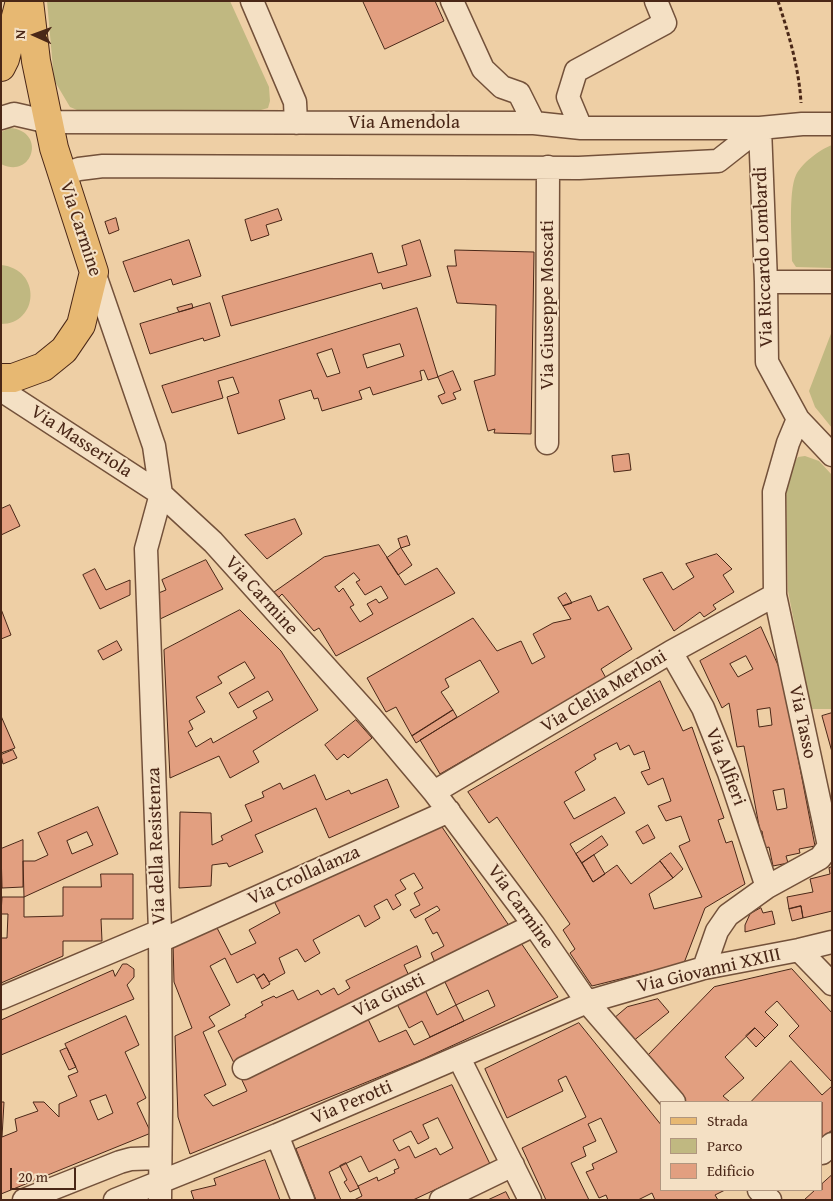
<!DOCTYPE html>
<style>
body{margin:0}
#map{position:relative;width:833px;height:1201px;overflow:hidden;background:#eecfa5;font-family:"Gentium Book Plus",serif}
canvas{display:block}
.frame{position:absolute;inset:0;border:2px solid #4a2717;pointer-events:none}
.legend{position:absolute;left:660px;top:1101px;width:162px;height:90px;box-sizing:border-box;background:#f4e0c4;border:1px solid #b0967f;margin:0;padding:6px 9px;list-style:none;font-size:15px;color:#4a2717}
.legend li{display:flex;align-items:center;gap:10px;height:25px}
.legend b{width:25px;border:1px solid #b0967f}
.north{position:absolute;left:10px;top:10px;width:50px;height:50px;-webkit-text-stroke:4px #f4e0c4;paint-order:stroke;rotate:272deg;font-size:14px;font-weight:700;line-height:20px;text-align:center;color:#4a2717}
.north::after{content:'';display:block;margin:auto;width:18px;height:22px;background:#4a2717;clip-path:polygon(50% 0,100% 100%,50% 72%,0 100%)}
.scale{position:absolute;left:10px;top:1168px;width:66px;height:22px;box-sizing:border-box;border:2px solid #4a2717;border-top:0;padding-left:6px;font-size:15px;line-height:18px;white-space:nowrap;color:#4a2717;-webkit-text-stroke:4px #f4e0c4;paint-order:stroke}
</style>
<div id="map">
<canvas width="833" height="1201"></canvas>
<div class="frame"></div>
<ul class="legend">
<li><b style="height:6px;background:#e7b872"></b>Strada</li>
<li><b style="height:14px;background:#c0b881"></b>Parco</li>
<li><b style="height:14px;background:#e29f80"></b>Edificio</li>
</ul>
<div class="north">N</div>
<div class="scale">20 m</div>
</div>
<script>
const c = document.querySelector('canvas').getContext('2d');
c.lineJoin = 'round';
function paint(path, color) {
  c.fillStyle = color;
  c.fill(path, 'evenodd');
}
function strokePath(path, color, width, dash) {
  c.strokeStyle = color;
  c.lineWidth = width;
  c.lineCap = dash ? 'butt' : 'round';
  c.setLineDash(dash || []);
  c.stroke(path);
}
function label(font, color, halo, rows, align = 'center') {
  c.font = font + ' "Gentium Book Plus",serif';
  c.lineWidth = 4;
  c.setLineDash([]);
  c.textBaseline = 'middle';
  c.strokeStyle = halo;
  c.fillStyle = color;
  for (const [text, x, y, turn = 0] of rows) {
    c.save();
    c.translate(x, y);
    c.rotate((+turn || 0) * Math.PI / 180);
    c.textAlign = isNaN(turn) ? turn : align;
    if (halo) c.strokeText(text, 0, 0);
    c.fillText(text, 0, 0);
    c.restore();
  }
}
const green = new Path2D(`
 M47 1H230L269 87 270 101 268 108 261 110H77L70 107 54 80Z
 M10 128C47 131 33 180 1 164V132Z
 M832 145V268L796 267 792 261C792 241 788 192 796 175 802 163 819 150 832 145Z
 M1 265C42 269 39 324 1 324Z
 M832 331V428L815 407 809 391Z
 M805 456 819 461 832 475V709H811L788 591 786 476 798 457Z`);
const building = new Path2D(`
 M363 1H435L444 21 385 49Z
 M278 209 282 220 266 225 269 235 251 241 245 220Z
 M116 218 119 230 109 234 105 222Z
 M189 240 201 276 173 285 171 279 134 292 123 262Z
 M420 240 431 276 383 289 381 283 231 326 222 296 372 253 378 273 407 265 402 246Z
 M455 250 534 252 531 434 494 433 495 429 488 431 474 381 495 375 496 305 457 303 447 266H456Z
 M210 303 220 336 204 341 203 338 150 354 140 324Z
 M192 304 193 308 179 312 177 308Z
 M417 308 438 377 428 380 424 370 420 371 422 380 373 395 370 387 359 391 362 399 322 411 318 398 314 399 311 390 279 400 285 419 238 434 227 397 239 393 233 377 218 381 223 398 172 413 162 386ZM400 344 404 356 367 368 363 355ZM332 349 340 373 327 377 317 354Z
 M453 371 461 390 453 393 456 399 442 404 438 396 445 393 438 377Z
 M629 454 631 470 614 472 612 456Z
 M10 505 20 526 1 535V509Z
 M295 519 302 534 267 559 245 535Z
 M407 536 410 545 401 548 398 539Z
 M379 545 405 585 437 568 455 593 336 656 319 628 314 631 282 594 279 597 274 592 324 557ZM354 573 360 580 356 582 365 595 381 586 388 598 379 603 376 599 367 604 373 614 360 622 350 607 354 605 343 588 339 592 335 587Z
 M401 548 412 565 398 575 387 558Z
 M717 554 732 569 723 575 734 592 713 605 716 609 704 617 700 612 674 631 643 579 662 572 673 590 694 577 686 564Z
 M206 560 223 589 158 620 156 594 166 590 162 580Z
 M95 569 106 590 130 580V595L100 609 83 575Z
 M566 593 572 603 563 606 558 598Z
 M591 596 598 611 608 606 632 649 601 669 606 678 440 774 420 740 499 692 480 660 445 679 449 687 441 692 453 710 412 736 396 707 386 712 367 678 473 618 497 651 521 641 532 664 545 657 533 634 553 623 571 619 563 606Z
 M1 609 11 635 1 639Z
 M240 610 281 651 318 710 253 751 259 762 230 778 219 756 170 778 164 650ZM245 662 255 678 229 693 238 708 268 691 273 700 253 711 257 718 213 743 211 738 196 747 188 732 193 729 189 721 205 712 196 697 222 683 218 677Z
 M761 627 782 674 815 846 799 849 800 853 786 856 788 863 773 866 769 847 765 848 762 831H760L744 746 737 747 729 703 722 708 700 661ZM746 656 753 669 738 677 730 664ZM770 708 772 725 759 727 757 710ZM784 789 787 808 777 810 773 791Z
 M117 641 122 650 103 660 98 651Z
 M660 681 683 731 692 727 724 818 718 820 726 843 732 841 745 884 705 908 684 963 592 986 570 953 575 949 563 930 570 924 497 817 489 823 468 792ZM617 743 620 750 629 745 634 755 644 751 650 769 641 772 648 785 663 778 671 801 658 806 666 821 681 816 690 841 679 846 702 897 654 909 649 894 673 878 660 861 631 884 617 865 593 882 570 844 625 813 615 797 574 819 564 802 585 790 575 772 596 759 594 755Z
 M453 710 457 717 416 743 412 736Z
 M832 713V752L822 716Z
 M1 716 15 748 1 753Z
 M356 720 372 738 348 758 344 754 337 760 325 745Z
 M13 750 17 758 3 764 1 755Z
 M315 775 326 800 349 790 351 794 387 779 399 807 329 838 316 808 255 835 263 852 229 867 227 863 212 865 211 886 179 888 180 812 211 813 212 845 223 840 221 836 252 821 245 805 264 797 262 792 280 783 283 789Z
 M98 807 118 854 24 897 23 861H35L48 855 38 833ZM87 832 93 845 72 854 67 841Z
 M648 825 655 838 643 844 636 832Z
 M442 827 510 927 436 965 431 953 444 946 437 932 433 934 425 919 440 910 437 906 415 918 410 910 420 905 414 893 423 888 414 873 400 880 406 889 395 895 401 905 393 910 387 899 374 906 380 918 365 927 359 915 313 940 320 953 305 962 297 949 279 958 285 973 269 982 264 974 257 979 254 974 237 983 225 958 210 966 230 1005 209 1017 215 1026 203 1032 226 1085 204 1095 213 1106 247 1091 241 1078 367 1017 379 1042 406 1030 414 1045 495 1006 488 990 456 1005 444 980 521 943 558 997 421 1060 190 1154 178 1117 175 1036 192 1028 174 982 173 942 215 924 231 955 256 943 249 930 280 913 273 899Z
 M602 836 608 845 582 863 576 854Z
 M23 840V887L2 888 1 849Z
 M671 853 683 869 673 878 660 861Z
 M594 855 605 874 593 882 582 863Z
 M832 867V911L803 918 801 906 789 909 787 897 813 892 810 879 830 874 829 868Z
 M101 874H133V919H101L102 941H63V956L1 983V938H7L8 914H1L2 897H24V917L63 916V887H101Z
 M801 906 803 918 792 921 789 909Z
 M761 908 763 913 772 911 775 924 745 932V925L750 914Z
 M417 946 421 957 404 965 410 978 235 1065 218 1031 246 1017 245 1015 263 1005 261 1002 274 996 276 998 293 990 298 1000 318 990 321 995 334 988 338 995 350 988 346 981Z
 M123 964H127L134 969V977L127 985 134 999 1 1055V1020L113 970 115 976Z
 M792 969 832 1013V1082L789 1036 799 1026 777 1001 765 1012 778 1025 765 1038 755 1028 725 1057 744 1078 723 1096 730 1102H682L647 1056 714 987Z
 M264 974 270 984 262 989 257 979Z
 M425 990 437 1015 456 1005 464 1021 430 1037 422 1021 409 1028 397 1004Z
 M658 999 669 1012 632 1042 613 1019 627 1007Z
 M126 1016 139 1045 125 1052 146 1098 137 1103 151 1133 1 1194V1102H4L2 1137 17 1131 15 1119 38 1111 33 1102H44L59 1117V1104L77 1096 68 1076 78 1072 65 1044ZM106 1095 113 1113 98 1120 90 1101Z
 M579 1023 662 1126V1190H725L715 1195 718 1200H655L652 1193 638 1200H608L606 1195 599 1198 586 1172 594 1169 592 1164 617 1152 601 1118 588 1124 596 1141 583 1147 586 1156 571 1163 589 1200H546L522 1148 586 1117 566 1076 558 1080 563 1091 507 1118 485 1069Z
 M755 1028 765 1038 756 1047 746 1036Z
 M67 1048 76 1067 69 1070 60 1051Z
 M791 1061 822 1095 832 1086V1130L822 1138V1102H751Z
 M452 1085 490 1164 413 1200H354L362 1196 358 1186 377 1177 378 1181 395 1173 394 1170 399 1168 395 1159 369 1172 361 1156 329 1172 341 1200H316L296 1149ZM438 1118 453 1148 440 1155 436 1148 415 1158 409 1146 399 1151 393 1140 411 1131 418 1144 429 1138 423 1125Z
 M265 1160 280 1200H194L191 1191 216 1185 214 1179Z
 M346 1163 359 1188 350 1192 344 1182 347 1180 340 1166Z
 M832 1175V1200H804L815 1190H822V1184Z
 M506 1192 510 1200H488Z`);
const path = new Path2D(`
 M778 1C789 35 799 68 801 103`);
const minor = new Path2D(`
 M252 1 295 102 296 123
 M452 1 483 69 502 87 519 93 534 123
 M1 118 14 114 49 122 534 123 581 128H760L802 124H832
 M581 128 568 97 576 71 665 23 656 1
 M760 128 766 282 767 362 798 419 832 455
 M61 175 79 169 103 166 579 168 718 161 760 128
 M94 272 154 446 161 494 146 549 160 931 161 1107 160 1200
 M766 282H832
 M1 390 161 494 213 542 370 716 434 792 534 925 587 1002 674 1102
 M547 443 548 167
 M671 652 703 708 729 773 767 887
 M434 792 671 652 775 595
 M160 941 449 811
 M799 950 832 984
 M704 968 717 931 728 915 767 887 820 858 829 846 775 595 774 492 788 443 798 419
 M1 998 160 931
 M459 1058 530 1200
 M244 1068 534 925
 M277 1135 303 1200
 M822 1153 832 1144
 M759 1190 770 1200
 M24 1200 120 1162 131 1159 160 1158
 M115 1200 277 1135 587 1002 704 968 799 950 832 942
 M441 1200 513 1165`);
const major = new Path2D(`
 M1 67 5 59 20 1
 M1 378H13L43 367 64 350 81 325 94 272 54 148 36 61 29 1`);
const streetNames = [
 ["Via Amendola",404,123],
 ["Via Carmine",80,229,72],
 ["Via Riccardo Lombardi",764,257,-92],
 ["Via Giuseppe Moscati",548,305,-90],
 ["Via Masseriola",81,442,33],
 ["Via Carmine",261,596,48],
 ["Via Clelia Merloni",604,692,-31],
 ["Via Tasso",802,722,78],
 ["Via Alfieri",725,767,69],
 ["Via della Resistenza",157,846,-92],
 ["Via Crollalanza",304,876,-24],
 ["Via Carmine",520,907,54],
 ["Via Giovanni XXIII",709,971,-13],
 ["Via Giusti",389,996,-26],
 ["Via Perotti",352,1103,-23]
];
paint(green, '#c0b881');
paint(building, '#e29f80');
strokePath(building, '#4a2717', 1);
strokePath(minor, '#73513a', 25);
strokePath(major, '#4a2717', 30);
strokePath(path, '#4a2717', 3, [4, 2.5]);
strokePath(minor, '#f4e0c4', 22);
strokePath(major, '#e7b872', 28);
label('19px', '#4a2717', '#f4e0c4', streetNames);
</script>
